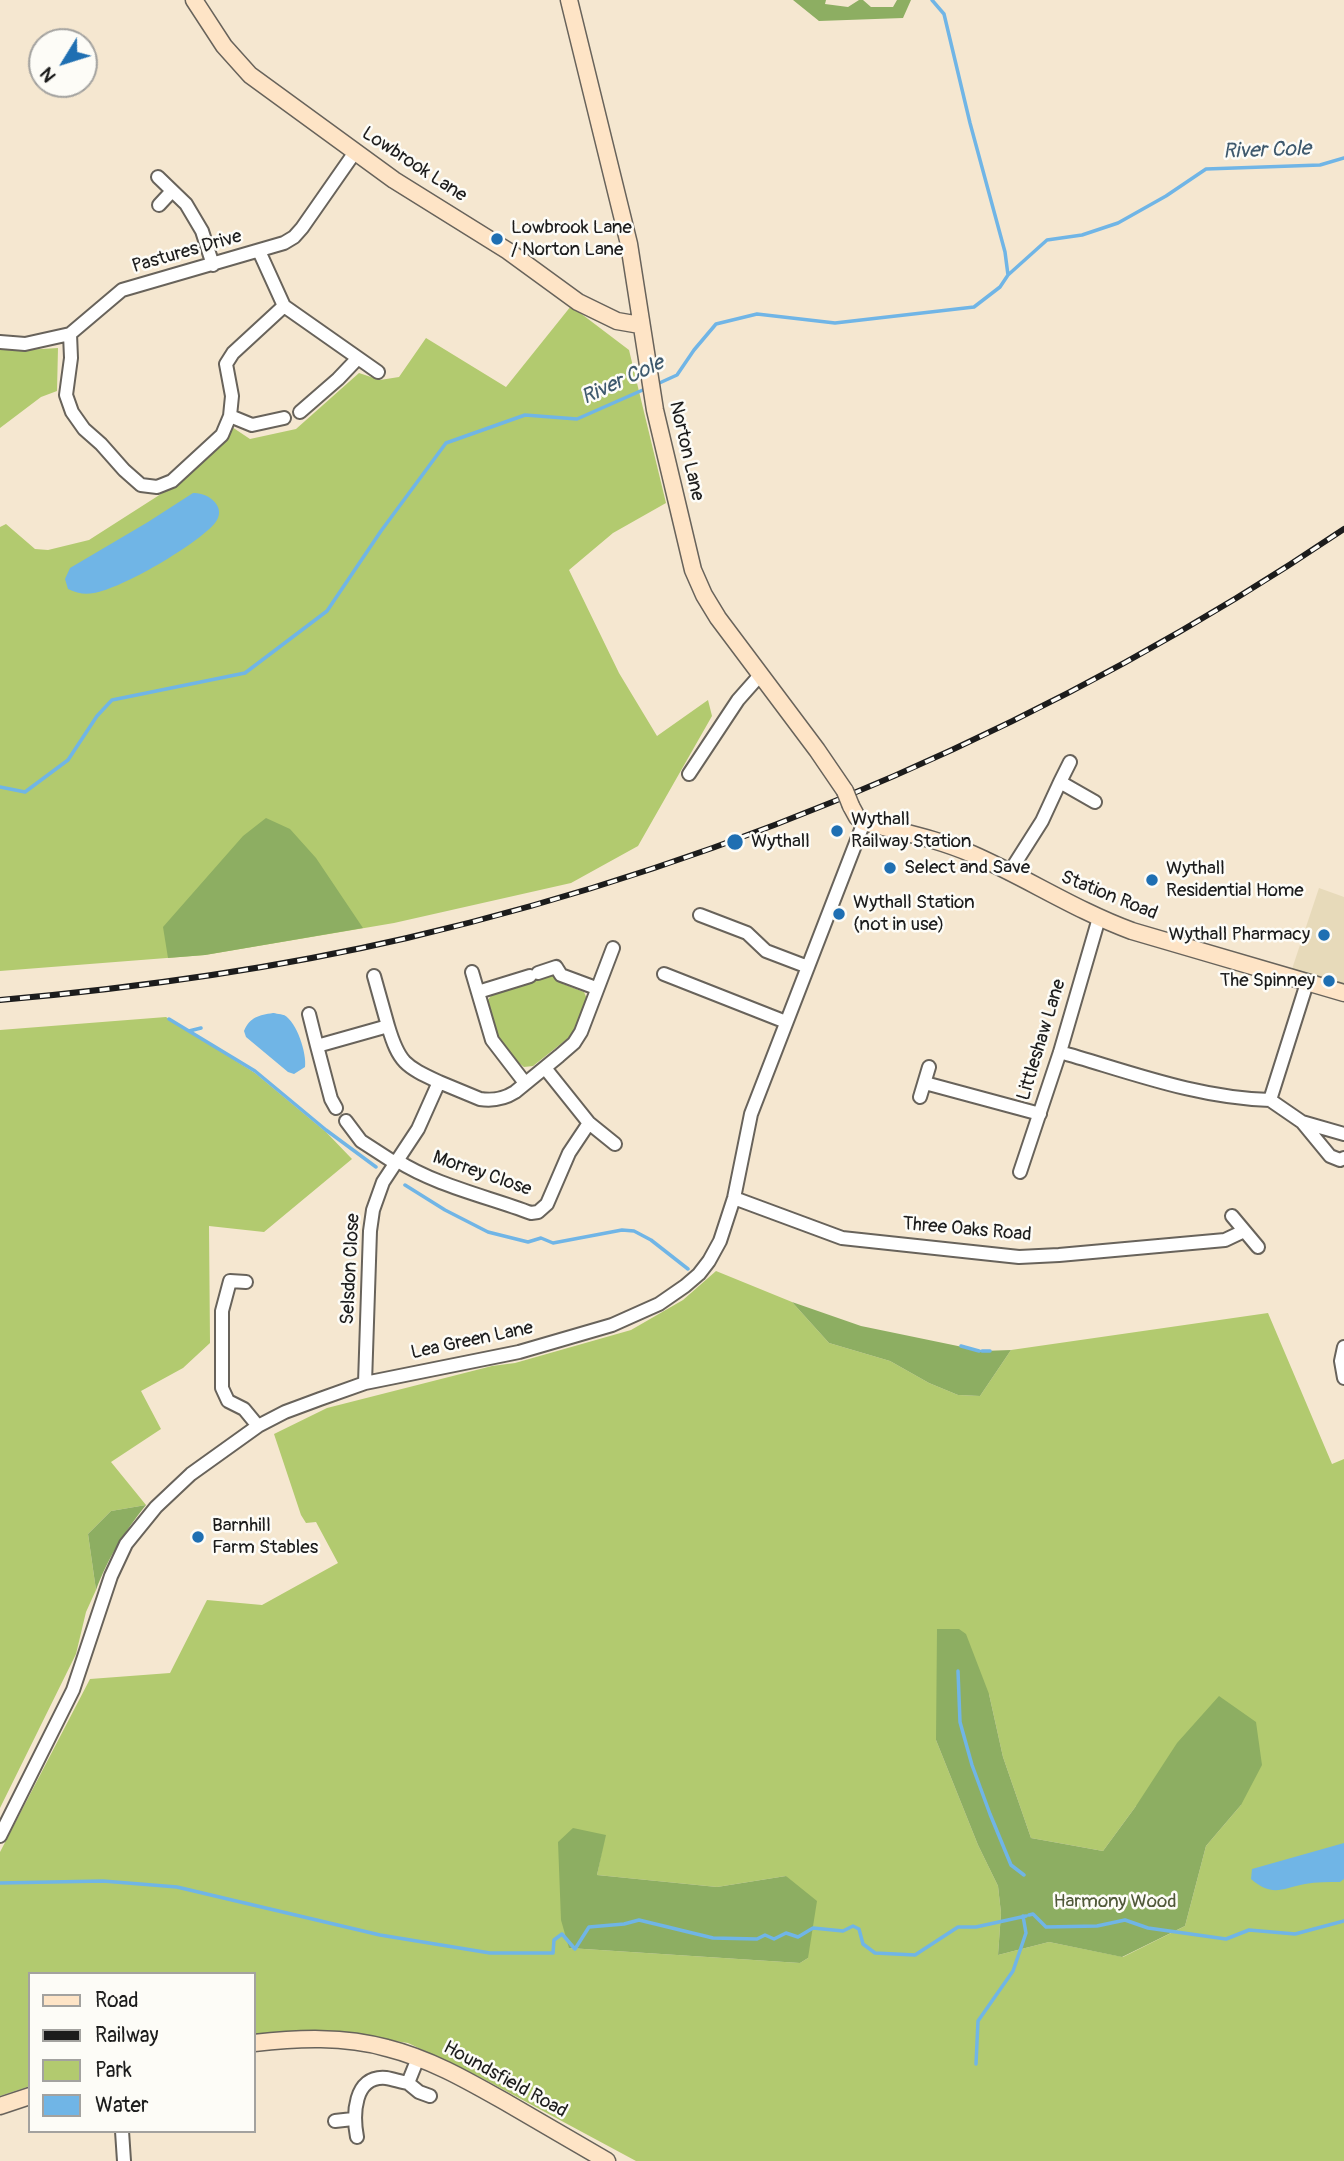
<!DOCTYPE html>
<style>
body{margin:0}
#map{position:relative;width:1344px;height:2161px;overflow:hidden;background:#f5e7d0;font-family:Pangolin,sans-serif}
canvas{display:block}
.legend{position:absolute;left:28px;top:1972px;width:228px;height:161px;box-sizing:border-box;background:#fdfcf7;border:2px solid #a3a29f;margin:0;padding:9px 12px;list-style:none;font-size:21px;color:#1c1c1c}
.legend li{display:flex;align-items:center;gap:14px;height:35px}
.legend b{width:35px;border:2px solid #a3a29f}
.north{position:absolute;left:28px;top:28px;width:70px;height:70px;box-sizing:border-box;background:#fdfcf7;border:2px solid #a3a29f;border-radius:50%;rotate:232deg;font-size:19px;font-weight:700;line-height:28px;text-align:center;color:#1c1c1c}
.north::after{content:'';display:block;margin:auto;width:24px;height:32px;background:#1f6fb2;clip-path:polygon(50% 0,100% 100%,50% 72%,0 100%)}
</style>
<div id="map">
<canvas width="1344" height="2161"></canvas>
<ul class="legend">
<li><b style="height:9px;background:#fee4c6"></b>Road</li>
<li><b style="height:9px;background:#1c1c1c"></b>Railway</li>
<li><b style="height:19px;background:#b2ca6f"></b>Park</li>
<li><b style="height:19px;background:#70b5e6"></b>Water</li>
</ul>
<div class="north">N</div>
</div>
<script>
const c = document.querySelector('canvas').getContext('2d');
c.lineJoin = 'round';
function paint(path, color) {
  c.fillStyle = color;
  c.fill(path, 'evenodd');
}
function strokePath(path, color, width, dash) {
  c.strokeStyle = color;
  c.lineWidth = width;
  c.lineCap = dash ? 'butt' : 'round';
  c.setLineDash(dash || []);
  c.stroke(path);
}
function label(font, color, halo, rows, align = 'center') {
  c.font = font + ' Pangolin,sans-serif';
  c.lineWidth = 5;
  c.setLineDash([]);
  c.textBaseline = 'middle';
  c.strokeStyle = halo;
  c.fillStyle = color;
  for (const [text, x, y, turn = 0] of rows) {
    c.save();
    c.translate(x, y);
    c.rotate((+turn || 0) * Math.PI / 180);
    c.textAlign = isNaN(turn) ? turn : align;
    if (halo) c.strokeText(text, 0, 0);
    c.fillText(text, 0, 0);
    c.restore();
  }
}
const built = new Path2D(`
 M1319 888 1344 897V987L1292 969Z`);
const green = new Path2D(`
 M571 306 629 350 666 503 613 533 569 570 619 673 657 736 708 700 712 716 638 846 571 883 394 923 205 955 0 971V527L6 524 35 549 48 550 89 540 175 485 232 427 250 439 296 429 359 373 380 380 399 377 426 338 506 387Z
 M0 347 25 350 58 348 57 391 41 397 0 428Z
 M555 975 563 984 584 992 587 999 572 1035 533 1066 524 1067C504 1052 488 1026 487 1001L493 993Z
 M166 1017 255 1073 326 1132 352 1159 264 1232 209 1226 210 1343 183 1368 141 1391 161 1429 111 1462 146 1505 111 1511 88 1534 96 1590 86 1612 76 1654 0 1808V1030Z
 M716 1271 792 1302 829 1343 890 1361 929 1383 958 1395 980 1396 1011 1350 1268 1313 1332 1464 1344 1459V2161H636L478 2076 408 2043 329 2031 254 2035V1974H30V2086L0 2096V1852L90 1679 170 1673 207 1600 262 1605 338 1563 316 1522 306 1523 301 1515 274 1434 327 1408 492 1366 515 1363 631 1330 683 1300ZM989 1694 1003 1757 1031 1838 1103 1851 1136 1806 1241 1805 1206 1846 1185 1926 1123 1957 1049 1942 998 1955 1001 1913 998 1886 978 1845 936 1740ZM605 1835 597 1875 717 1887 786 1876 808 1958 800 1963 569 1948Z`);
const forest = new Path2D(`
 M793 0H826L825 4 848 7 859 0H863L871 7H893L897 0H911L903 18 819 21Z
 M266 818 290 829 316 858 363 928 205 955 168 958 163 927 243 836Z
 M792 1302 861 1326 982 1351 1011 1350 980 1396 958 1395 929 1383 890 1361 829 1343Z
 M146 1505C123 1534 109 1556 96 1590L88 1534 111 1511Z
 M937 1629H959L966 1634 989 1694 1003 1757 1031 1838 1103 1851 1136 1806 1177 1743 1219 1696 1256 1722 1262 1765 1241 1805 1206 1846 1185 1926 1122 1957 1049 1942 998 1955 1001 1913 998 1886 978 1845 936 1740Z
 M573 1828 606 1835 597 1875 717 1887 786 1876 817 1901 808 1958 800 1963 569 1948 561 1920 558 1842Z`);
const water = new Path2D(`
 M193 493C208 492 228 507 215 523 198 544 121 589 94 593 84 595 77 593 68 589L65 579 70 568 148 522Z
 M273 1013C274 1013 284 1015 284 1015 297 1022 307 1054 305 1067L294 1074 288 1072 246 1037 244 1031C250 1017 259 1015 273 1013Z
 M1344 1843V1879L1340 1882C1329 1882 1316 1882 1305 1884 1281 1889 1272 1897 1251 1879L1252 1869Z`);
const stream = new Path2D(`
 M932 0 944 14 970 123 1005 252 1008 275
 M655 385 677 375 694 350 716 324 757 314 835 323 974 307 1000 287 1008 275 1047 240 1082 235 1118 223 1166 196 1206 169 1320 165 1344 158
 M0 787 25 792 68 760 97 716 112 700 245 673 327 611 381 531 446 443 525 415 577 419 645 389
 M169 1019 255 1071 326 1130 376 1167
 M189 1031 201 1028
 M405 1185 445 1210 488 1232 528 1242 541 1238 553 1243 622 1230 634 1231 651 1240 688 1269
 M961 1346 979 1351
 M982 1351H990
 M958 1671 960 1722 972 1765 990 1814 1011 1865 1024 1875
 M0 1883 103 1881 177 1887 380 1935 490 1953H553L554 1940 562 1934 575 1949 589 1927 624 1924 639 1920 713 1938 757 1939 765 1935 774 1939 786 1933 798 1937 813 1928 843 1931 853 1926 859 1929 863 1944 875 1953 915 1955 958 1927H976L1026 1916
 M1029 1915 1033 1914 1046 1927 1097 1926 1125 1920 1148 1928 1226 1939 1249 1930 1295 1934 1344 1921
 M976 2064 978 2021 1013 1971 1026 1933 1023 1916`);
const street = new Path2D(`
 M158 177 186 204 202 231 213 265
 M159 205 172 191
 M259 251 284 306 378 372
 M70 334 71 358 66 395 72 412 84 429 101 444 124 470 141 485 157 487 172 481 222 435 230 416 232 396 226 364 233 353 284 306
 M0 342 25 344 70 334 122 290 284 243 294 237 302 228 355 152
 M300 412 338 379 358 358
 M230 416 252 425 284 418
 M689 774 738 700 761 674
 M1060 782 1070 762
 M1009 873 1042 821 1060 782 1095 802
 M700 915 747 933 766 951 808 967
 M472 972 492 1040 525 1083
 M538 973 556 967 561 975 596 988
 M664 974 786 1022
 M374 976 388 1026
 M478 992 530 976
 M309 1014 317 1046
 M1060 1052C1130 1072 1197 1098 1270 1100L1307 983
 M925 1083 1040 1114
 M920 1097 929 1067
 M1270 1100 1302 1122 1330 1156 1340 1160 1344 1158
 M336 1108 331 1099 317 1046 388 1026C399 1063 405 1066 439 1082
 M346 1121 361 1141 395 1163
 M1302 1122 1344 1134
 M589 1123 615 1144
 M396 1160C437 1186 486 1196 531 1213L538 1212 547 1204 569 1153 589 1123 545 1068
 M1020 1172 1060 1052 1099 918
 M734 1198 842 1238 1019 1257 1059 1255 1225 1240 1244 1231
 M1232 1216 1258 1247
 M246 1282 230 1281 222 1311V1388L228 1401 244 1409 258 1426
 M1344 1347 1341 1361 1344 1378
 M365 1383 370 1231 373 1210 383 1182 418 1129 439 1082 480 1099C494 1101 504 1099 515 1092L559 1056 574 1043 581 1032 613 948
 M0 1836 73 1690 111 1576 126 1544 156 1507 191 1474 258 1426 285 1412 320 1399 365 1383 519 1352 612 1325 659 1304 685 1286 699 1274 709 1261 720 1241 734 1198 751 1114 864 822
 M408 2083 419 2092 430 2096
 M335 2121 353 2119
 M122 2131 124 2161
 M357 2137C353 2116 353 2075 386 2078 393 2079 401 2082 408 2083L418 2058`);
const secondary = new Path2D(`
 M194 0 224 46 250 75 394 180 508 251 578 302 617 321 640 325
 M569 0 629 244 655 410 693 570 704 595 718 618 817 750 845 791
 M851 806 857 817 864 822C901 832 938 839 972 854 1027 878 1075 910 1132 931L1344 993
 M254 2043C298 2038 344 2036 387 2048 431 2059 470 2082 509 2104 542 2123 574 2142 607 2161
 M0 2106 30 2096`);
const rail = new Path2D(`
 M0 1000C137 988 273 969 407 938 740 860 1061 720 1344 529`);
const secondaryBridge = new Path2D(`
 M845 791 851 806`);
const markers = [
 [497,239,7,"#1f6fb2"],
 [837,831,7,"#1f6fb2"],
 [735,842,9,"#1f6fb2"],
 [890,868,7,"#1f6fb2"],
 [1152,880,7,"#1f6fb2"],
 [839,914,7,"#1f6fb2"],
 [1324,935,7,"#1f6fb2"],
 [1329,981,7,"#1f6fb2"],
 [198,1537,7,"#1f6fb2"]
];
const streetNames = [
 ["Lowbrook Lane",414,165,33],
 ["Pastures Drive",187,252,-16],
 ["Norton Lane",686,451,77],
 ["Station Road",1109,896,22],
 ["Littleshaw Lane",1042,1040,-73],
 ["Morrey Close",482,1174,19],
 ["Three Oaks Road",967,1230,5],
 ["Selsdon Close",351,1269,-87],
 ["Lea Green Lane",472,1341,-12],
 ["Houndsfield Road",505,2080,29]
];
const poiNames = [
 ["Lowbrook Lane",511,228],
 ["/ Norton Lane",511,250],
 ["Wythall",851,820],
 ["Railway Station",851,842],
 ["Wythall",751,842],
 ["Select and Save",904,868],
 ["Wythall",1166,869],
 ["Residential Home",1166,891],
 ["Wythall Station",853,903],
 ["(not in use)",853,925],
 ["Wythall Pharmacy",1310,935,"right"],
 ["The Spinney",1315,981,"right"],
 ["Barnhill",212,1526],
 ["Farm Stables",212,1548]
];
const parkNames = [
 ["Harmony Wood",1115,1902]
];
const waterNames = [
 ["River Cole",1267,151,-2],
 ["River Cole",623,381,-25]
];
paint(built, '#e7daba');
paint(green, '#b2ca6f');
paint(forest, '#8dae62');
paint(water, '#70b5e6');
strokePath(stream, '#70b5e6', 3.5);
strokePath(street, '#68635b', 16);
strokePath(secondary, '#68635b', 19);
strokePath(street, '#fff', 12);
strokePath(secondary, '#fee4c6', 16);
strokePath(rail, '#1c1c1c', 6);
strokePath(rail, '#fdfcf7', 3.5, [10]);
strokePath(secondaryBridge, '#68635b', 19, []);
strokePath(secondaryBridge, '#fee4c6', 16);
for (const [x, y, r, color] of markers) {
  const dot = new Path2D();
  dot.arc(x, y, r, 0, 2 * Math.PI);
  c.fillStyle = color;
  c.fill(dot);
  strokePath(dot, '#fdfcf7', 2.5);
}
label('19px', '#1c1c1c', '#fdfcf7', streetNames);
label('19px', '#1c1c1c', '#fdfcf7', poiNames, 'left');
label('19px', '#505939', '#fdfcf7', parkNames);
label('italic 21px', '#3e596d', '#fdfcf7', waterNames);
</script>
